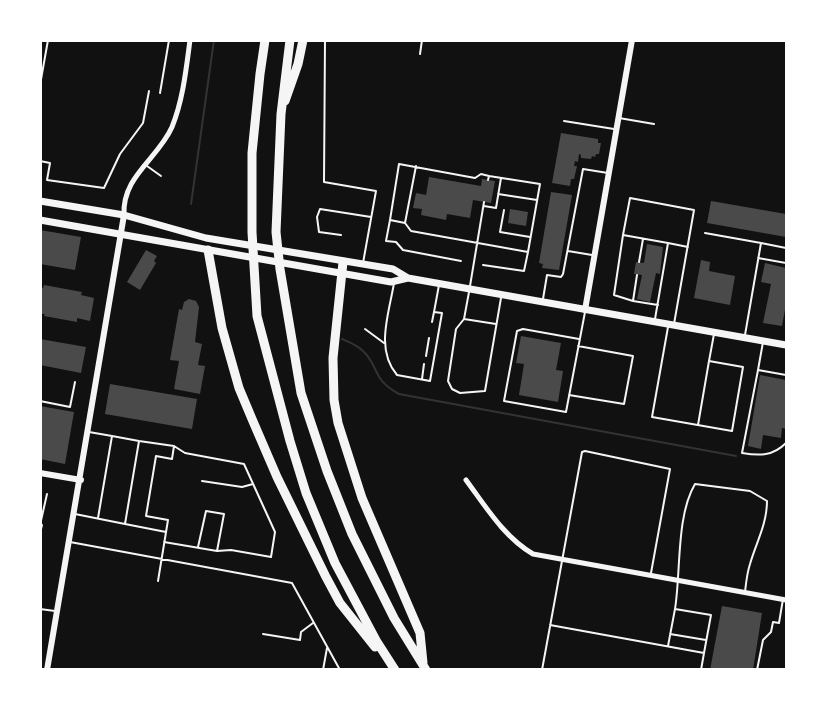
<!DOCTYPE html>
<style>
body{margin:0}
#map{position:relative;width:827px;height:710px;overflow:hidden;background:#111;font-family:Helvetica,sans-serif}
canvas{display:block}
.frame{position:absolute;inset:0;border:42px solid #fff;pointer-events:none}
</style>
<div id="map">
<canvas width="827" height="710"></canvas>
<div class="frame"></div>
</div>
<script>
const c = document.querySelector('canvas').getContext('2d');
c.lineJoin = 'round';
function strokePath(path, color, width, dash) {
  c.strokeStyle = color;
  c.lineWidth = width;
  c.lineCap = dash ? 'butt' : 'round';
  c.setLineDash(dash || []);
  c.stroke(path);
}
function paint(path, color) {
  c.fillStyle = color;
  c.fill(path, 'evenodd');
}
const stream = new Path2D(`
 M191 204 214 40
 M342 339C349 342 357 345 363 351 380 367 371 379 399 394L736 456`);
const building = new Path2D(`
 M561 133 598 139V143H601L599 154H596L595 157 592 156 591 159 581 158V155L579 154 578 162 575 161 574 166H577L574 179H571L570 186 552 183Z
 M429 177 481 186 482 179 495 181 491 203 473 200 470 218 447 214 446 220 421 215 422 209 413 208 416 193 426 195Z
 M551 192 572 195 559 270 542 268 543 264 539 263Z
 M711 201 786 214V237L707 223Z
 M510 209 528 212 526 226 508 223Z
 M40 230 81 237 75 270 40 264Z
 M647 244 663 247 660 274 656 273 650 302 637 299 642 275 634 274 636 262 644 263Z
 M146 250 157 256 154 261 156 263 140 290 127 282Z
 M701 260 710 262 709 271 735 276 730 305 694 298Z
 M765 263 786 268V304L782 326 763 323 771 284 761 282Z
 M44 285 82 292 81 295 94 298 90 321 77 318V322L44 316 45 314H40V288H43Z
 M189 299 196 301 199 307 195 342 202 344 198 365 205 366 200 394 174 389 179 361 170 360 179 309 182 310 184 302Z
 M521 336 561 343 556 370 563 371 558 402 519 395 524 364 516 363Z
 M40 339 86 347 81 373 40 365Z
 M760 375 786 380V429L782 428 781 438 763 435 761 449 748 446Z
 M110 384 197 399 192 429 105 414Z
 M40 406 74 412 65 464 40 459Z
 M722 606 762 613 753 670H710Z`);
const service = new Path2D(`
 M325 40 324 182 376 191 363 263
 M420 54 422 40
 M40 85 48 40
 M160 93 169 40
 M619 118 654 124
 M564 121 614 129
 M40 161 50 163 47 180 104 188 120 154 143 123 149 91
 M147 166 161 176
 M488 180 489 176 481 174 475 178 399 164 390 220 405 223 411 231 528 252 540 184 489 176
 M498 194 537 200
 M484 206 496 208 501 178
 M504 210 500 232 530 237
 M390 220 386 241 396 242 403 250 461 261
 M405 223 416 166
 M705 233 761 243 745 335
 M341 235 319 232 317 217 320 209 371 217
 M623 235 630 198 694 210 674 324
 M668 243 688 247
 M761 243 786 248
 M568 251 592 255
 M758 258 786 263
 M639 262 643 239
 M483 265 524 271 528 252
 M394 283C389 314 375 349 397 375L430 381 442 313 434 312 439 285
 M470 286 484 202
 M469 292 464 319 456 329 448 381 452 389 460 393 485 391 501 298
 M543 299 547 275 561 277 563 274 583 169 608 173
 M633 301 637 275
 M464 319 496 324
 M655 319 668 243 623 235 614 295 633 301 658 305
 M432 322 434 312
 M668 327 652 417 732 431 743 367 709 361 714 334
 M365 329 384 343
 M579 339 523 329 517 331 504 401 566 412 585 312
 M763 342 758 370 786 375
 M426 356 429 338
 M758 370 742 453C760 456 773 456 786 443
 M422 379 424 364
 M569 395 624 404 633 356 578 346
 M40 401 70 407 75 382
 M698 425 709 361
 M89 432 112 436
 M139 441 174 446 185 453 244 464 275 532 271 557 231 550 217 551 164 542
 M202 481 242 487 253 484
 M75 514 125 524 139 441 112 436 98 518
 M125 524 166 532
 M40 525 47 494
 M40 533 42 525
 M70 542 292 583 340 670
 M198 547 206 511 224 514 217 551
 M158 581 168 520 146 516 156 456 172 459 174 446
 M40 609 55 611
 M550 625 704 653 711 615 675 609C681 572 676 516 695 484L750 491 767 501C767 524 756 543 750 564 747 573 746 583 745 592
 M263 634 300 640 301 632 313 623
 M670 634 706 640
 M668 646 675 609
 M323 670 327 648
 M542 670 582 452 585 451 670 469 651 573
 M701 670 704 653
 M757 670 763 640 771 632 773 622 779 623 783 599`);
const minor = new Path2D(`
 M124 215C122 176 158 159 172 127 183 100 186 70 190 40
 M466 480C486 507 504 537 533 554L786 600`);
const tertiary = new Path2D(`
 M585 310 632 40
 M40 473 81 480
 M47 670 124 215`);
const secondary = new Path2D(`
 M40 201 124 215 206 238 393 269 408 278
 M40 220 391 282 408 278 786 345`);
const motorway = new Path2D(`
 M265 40 260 74 252 153V232L257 316 290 441 306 493 335 563 377 642 395 670
 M290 40 281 114 276 232 280 269 301 393 327 471 352 534 394 618 426 670
 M285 101 298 64 303 40
 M208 250 222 328 239 388 252 419 277 477 325 575 340 603 375 647
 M343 262 333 358 334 400 338 423 362 498 420 633 423 663`);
strokePath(stream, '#333', 2);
paint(building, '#4a4a4a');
strokePath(service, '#f5f5f5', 2);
strokePath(minor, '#f5f5f5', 5);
strokePath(tertiary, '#f5f5f5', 6);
strokePath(secondary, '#f5f5f5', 7);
strokePath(motorway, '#f5f5f5', 9);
</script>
